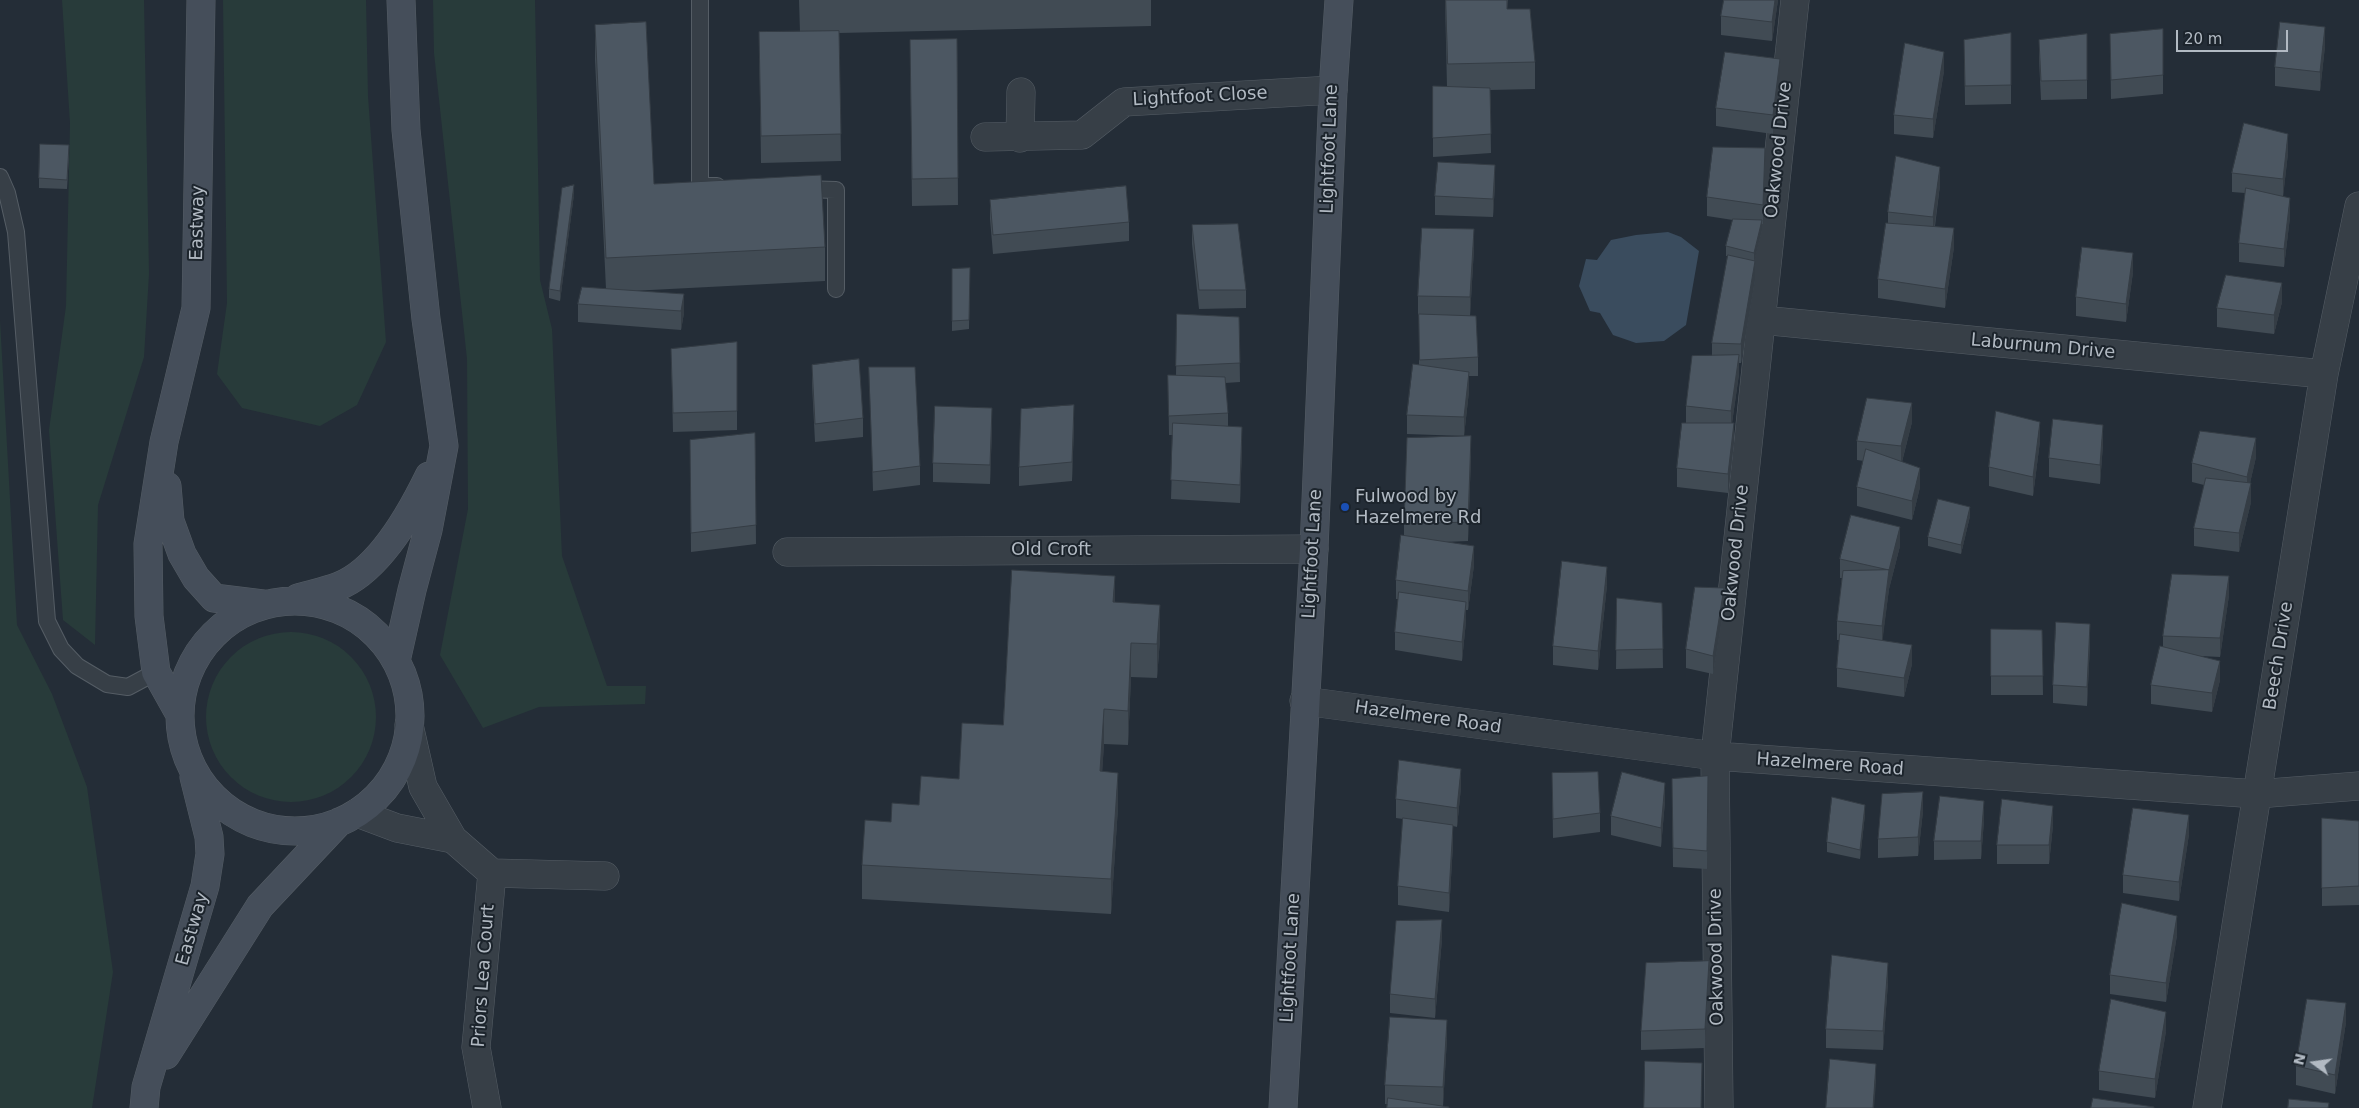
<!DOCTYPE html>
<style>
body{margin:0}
#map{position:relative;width:2359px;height:1108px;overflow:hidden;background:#242d37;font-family:"DejaVu Sans",sans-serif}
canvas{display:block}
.north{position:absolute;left:2289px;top:1038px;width:50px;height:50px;-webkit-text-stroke:4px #1c242c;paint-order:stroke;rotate:284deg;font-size:14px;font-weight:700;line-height:20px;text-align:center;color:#b2bac3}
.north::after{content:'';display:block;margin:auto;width:18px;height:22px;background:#b2bac3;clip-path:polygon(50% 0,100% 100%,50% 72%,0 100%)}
.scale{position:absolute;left:2176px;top:30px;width:112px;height:22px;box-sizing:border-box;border:2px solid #b2bac3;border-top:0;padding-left:6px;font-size:15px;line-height:18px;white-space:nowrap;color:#b2bac3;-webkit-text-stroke:4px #1c242c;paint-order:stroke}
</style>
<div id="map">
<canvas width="2359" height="1108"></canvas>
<div class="north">N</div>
<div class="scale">20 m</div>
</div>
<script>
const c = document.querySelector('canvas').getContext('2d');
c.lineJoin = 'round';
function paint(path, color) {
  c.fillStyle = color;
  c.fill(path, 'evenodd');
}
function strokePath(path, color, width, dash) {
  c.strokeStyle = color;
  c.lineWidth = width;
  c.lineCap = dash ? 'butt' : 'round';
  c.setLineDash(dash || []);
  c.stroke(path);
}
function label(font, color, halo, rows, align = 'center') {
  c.font = font + ' "DejaVu Sans",sans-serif';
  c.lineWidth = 4;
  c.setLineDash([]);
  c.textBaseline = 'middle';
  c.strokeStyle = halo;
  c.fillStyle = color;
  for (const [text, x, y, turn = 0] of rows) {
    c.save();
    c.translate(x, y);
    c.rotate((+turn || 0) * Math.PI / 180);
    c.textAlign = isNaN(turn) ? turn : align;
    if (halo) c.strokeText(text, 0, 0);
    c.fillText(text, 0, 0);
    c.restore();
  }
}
const green = new Path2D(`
 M62 0H144L149 274 144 357 98 505 95 645 63 620 49 430 66 306 70 123Z
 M223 0H366L368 96 386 342 357 405 320 426 242 408 217 374 227 303Z
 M433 0H535L540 280 552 329 562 556 607 686H646L645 704 539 707 483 728 440 655 468 509 467 359 434 53Z
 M0 320 17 625 52 694 87 787 113 972 92 1108H0Z
 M206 717a85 85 0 1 1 170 0a85 85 0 1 1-170 0Z`);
const water = new Path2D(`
 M1668 232 1681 237 1699 251 1686 325 1664 341 1636 343 1613 335 1600 313 1590 311 1579 286 1586 259 1597 260 1611 240 1636 235Z`);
const lane = new Path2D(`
 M700 0V186H717
 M0 177 7 193 16 232 47 621 61 649 77 666 107 684 128 687 156 672
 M802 189 836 190V289`);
const street = new Path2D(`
 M985 137 1082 135 1124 102 1333 90
 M1020 138 1021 92
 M1761 320 2324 374
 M787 552 1314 549
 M1304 701 1715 756 2257 794 2359 786
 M409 725 423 787 453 839 492 873 605 876
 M357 813 397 828 453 839
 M487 1108 476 1047 492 873
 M1719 1108 1715 756 1795 0
 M2207 1108 2324 374 2359 206`);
const secondary = new Path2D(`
 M167 486 170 521 182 554 196 578 214 598 263 604
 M298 598C312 594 326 591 339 586 379 570 411 513 429 476
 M180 716a115 115 0 1 1 230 0a115 115 0 1 1-230 0Z
 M396 661 412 590 428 530 444 446 426 319 406 130 401 0
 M179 713 156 672 149 616 148 544 164 442 196 308 201 0
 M166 1055 260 906 339 822
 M144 1108 146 1087 205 886 210 854 209 837 194 777
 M1283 1108 1314 549 1333 90 1339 0`);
const wall = new Path2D(`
 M799 0H1151V26L839 33 841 161 761 163 759 32H800Z
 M1445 0H1508L1507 9 1535 62V89L1490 90 1491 153 1433 157V86L1447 87Z
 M1724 0H1778L1772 41 1721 35V16Z
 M595 25 654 184 825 247V281L631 291 684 294V313L681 330 578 322V304L606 289 595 60Z
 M2163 29V94L2111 99 2110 34Z
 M2011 33V104L1965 105 1964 40Z
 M2087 34V99L2041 100 2039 59V40Z
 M957 39 958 205 912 206 910 40Z
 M2325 46 2320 91 2275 86V67Z
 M1944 71 1933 138 1894 134V115Z
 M1780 78 1773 134 1716 126V108Z
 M2288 153 2283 196 2290 217 2284 267 2239 262V243L2245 193 2232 192V173Z
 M69 155 67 189 39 188V178Z
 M1765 167 1763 224H1762V230L1754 261 1755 280 1741 363H1739V374L1732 423 1734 442 1728 493 1677 487V468L1686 423V406L1712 356V343L1728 256H1726V246L1733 220 1707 216V197Z
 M1495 183 1493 217 1435 215V196Z
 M1940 185 1935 226 1954 247 1945 308 1878 298V279L1888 223V212Z
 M574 194 560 301 549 298V289Z
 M990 200 1129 222V241L993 254 990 219Z
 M1192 225 1246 290V308L1199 309 1192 244Z
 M1474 248 1470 316 1478 357V376H1469V391L1464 436 1407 434V415L1419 365V315H1418V296Z
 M970 268 969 329 952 331V269Z
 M2133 272 2126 322 2076 316V297Z
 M2282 302 2274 334 2217 327V308Z
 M1177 314 1239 317 1240 382 1225 383 1228 413V426L1242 446 1240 503 1171 499 1173 435H1169L1168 375H1176Z
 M737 342V430L673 432 671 349Z
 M812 365 863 418V437L815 442 812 384Z
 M869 367 920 466V485L873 491Z
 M1912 422 1902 462 1920 487 1912 520 1857 506V487L1864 461 1857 460V441Z
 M1074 424 1072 481 1019 486V467Z
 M992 427 990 484 933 482V463Z
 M755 433 756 544 691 552 690 440Z
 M2040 441 2033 496 1989 486V467Z
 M2103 444 2100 484 2049 477V458Z
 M1471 455 1468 541 1444 542 1474 565 1468 610H1466V621L1462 661 1395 650V632L1398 599H1396V580L1404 535V524Z
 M2256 457 2250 483 2251 502 2239 552 2194 546V528L2204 485 2192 482V463Z
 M1970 516 1961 554 1928 546V537Z
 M1900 546 1889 589 1882 641 1912 664 1904 697 1837 687V668L1839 640H1837V621L1842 578H1840V559Z
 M1607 585 1598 670 1553 665V646Z
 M2229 595 2220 657 2200 656 2220 680 2212 712 2151 704V685L2163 647V636Z
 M1617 598 1662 603 1663 668 1616 669Z
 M1115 602 1160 639 1157 678 1131 677 1128 745 1104 744 1102 772 1118 807 1111 914 862 899V865L891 822 919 805 959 779 1003 725Z
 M1724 607 1713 674 1686 668V649Z
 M1991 629 2042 630 2043 695H1991Z
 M2090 643 2087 706 2053 703V685Z
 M1552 773 1600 813V832L1553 838Z
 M1708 776 1707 869 1673 867 1672 779Z
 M1461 787 1457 827 1453 826V844L1449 912 1398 905V886L1403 819 1396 818V799Z
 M1665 801 1661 847 1611 835V816Z
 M1923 811 1918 856 1878 858V839Z
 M1865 814 1860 859 1827 852V842Z
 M2322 818 2359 821V905L2322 906Z
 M1984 820 1981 859 1934 860V841Z
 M2053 825 2049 864H1997V845Z
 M2189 834 2179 901 2123 893V875Z
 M2177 935 2166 1002 2110 994V975Z
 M1442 939 1435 1018 1390 1013V994Z
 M1709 979 1705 1048 1641 1050V1031Z
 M1888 982 1883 1050 1826 1048V1029Z
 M2346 1022 2335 1094 2296 1085V1066Z
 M2166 1031 2155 1098 2099 1090V1071Z
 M1447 1038 1443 1106 1385 1104V1085Z`);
const shadedWall = new Path2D(`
 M1775 0H1778L1772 41V22Z
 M2325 27V46L2320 91V72Z
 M1944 52V71L1933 138V119Z
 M1780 59V78L1773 134V115Z
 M2288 134V153L2283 198V179Z
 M1765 148V167L1763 224V205Z
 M1495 165V183L1493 217V199Z
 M1940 167V185L1933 236V217Z
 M574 185V194L560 301V291Z
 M2290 198V217L2284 267V249Z
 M1762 220V230L1754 262V253Z
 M1954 228V247L1945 308V289Z
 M1474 229V248L1470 316V297Z
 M2133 253V272L2126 322V304Z
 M1755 261V280L1741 363V344Z
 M2282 283V302L2274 334V315Z
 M684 294V313L681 330V311Z
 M1739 355V374L1731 430V411Z
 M1469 372V391L1464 436V417Z
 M1912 403V422L1901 465V446Z
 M1074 405V424L1072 481V462Z
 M992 408V427L990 484V465Z
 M2040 422V441L2033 496V477Z
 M1734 423V442L1728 493V474Z
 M2103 425V444L2100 484V465Z
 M1242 427V446L1240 503V485Z
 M1471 436V455L1468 541V522Z
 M2256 438V457L2247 496V477Z
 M1920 468V487L1912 520V501Z
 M2251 483V502L2239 552V533Z
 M1970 507V516L1961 554V545Z
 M1900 527V546L1889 589 1882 645V626L1889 570Z
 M1474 546V565L1468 610V591Z
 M1607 567V585L1598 670V651Z
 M1115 576V610L1113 602Z
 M2229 576V595L2220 657V638Z
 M1724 588V607L1713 674V656Z
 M1466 602V621L1462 661V642Z
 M1160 605V639L1157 678V644Z
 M2090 624V643L2087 706V687Z
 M1131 643V677L1128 745V711Z
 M1912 645V664L1904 697V678Z
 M2220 661V680L2212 712V693Z
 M1104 709V744L1100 806V771Z
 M1461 769V787L1457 827V808Z
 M1118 773V807L1111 914V879Z
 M1665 783V801L1661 847V828Z
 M1923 792V811L1918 856V837Z
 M1984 801V820L1981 859V841Z
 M1865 805V814L1860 859V850Z
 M2053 806V825L2049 864V845Z
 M2189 815V834L2179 901V882Z
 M1453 825V844L1449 912V893Z
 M2177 916V935L2166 1002V983Z
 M1442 920V939L1435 1018V999Z
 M1709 961V979L1705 1048V1029Z
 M1888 963V982L1883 1050V1031Z
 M2346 1003V1022L2335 1094V1075Z
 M2166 1012V1031L2155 1098V1079Z
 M1447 1020V1038L1443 1106V1087Z
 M1876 1064V1083L1874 1108H1873Z`);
const building = new Path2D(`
 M1446 0H1507V9H1530L1535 62 1448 64Z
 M1724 0H1775L1772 22 1721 16Z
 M646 22 654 184 821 175 825 247 606 258 595 25Z
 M2280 22 2325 27 2320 72 2275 67Z
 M2163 29V75L2111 80 2110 34Z
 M839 31 841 134 761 136 759 32Z
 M2011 33V85L1965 86 1964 40Z
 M2087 34V80L2041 81 2039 40Z
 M957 39 958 178 912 179 910 40Z
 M1905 43 1944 52 1933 119 1894 115Z
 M1725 52 1780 59 1773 115 1716 108Z
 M1433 86 1490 88 1491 134 1433 138Z
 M2244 123 2288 134 2283 179 2232 173Z
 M40 144 69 145 67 180 39 178Z
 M1713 147 1765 148 1763 205 1707 197Z
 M1896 156 1940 167 1933 217 1888 212Z
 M1438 162 1495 165 1493 199 1435 196Z
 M574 185 560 291 549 289 562 188Z
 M1126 186 1129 222 993 235 990 200Z
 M2246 188 2290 198 2284 249 2239 243Z
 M1733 219 1762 220 1754 253 1726 246Z
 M1886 223 1954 228 1945 289 1878 279Z
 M1238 224 1246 290H1199L1192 225Z
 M1422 228 1474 229 1470 297 1418 296Z
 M2082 247 2133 253 2126 304 2076 297Z
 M1728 255 1755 261 1741 344 1712 343Z
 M970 268 969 320 952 321V269Z
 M2226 275 2282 283 2274 315 2217 308Z
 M582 287 684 294 681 311 578 304Z
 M1177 314 1239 317 1240 363 1176 366Z
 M1419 314 1476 316 1478 357 1420 360Z
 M737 342V411L673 413 671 349Z
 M1739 355 1731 411 1686 406 1692 356Z
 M859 359 863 418 815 424 812 365Z
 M1413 364 1469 372 1464 417 1407 415Z
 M869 367H915L920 466 873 472Z
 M1168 375 1225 377 1228 413 1169 416Z
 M1867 398 1912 403 1901 446 1857 441Z
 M1074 405 1072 462 1019 467 1021 409Z
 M935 406 992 408 990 465 933 463Z
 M1996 411 2040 422 2033 477 1989 467Z
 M2053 419 2103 425 2100 465 2049 458Z
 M1173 423 1242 427 1240 485 1171 480Z
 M1682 423H1734L1728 474 1677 468Z
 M2200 431 2256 438 2247 477 2192 463Z
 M755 433 756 525 691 533 690 440Z
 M1471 436 1468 522 1404 524 1407 438Z
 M1866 449 1920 468 1912 501 1857 487Z
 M2206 478 2251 483 2239 533 2194 528Z
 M1938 499 1970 507 1961 545 1928 537Z
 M1851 515 1900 527 1889 570 1840 559Z
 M1401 535 1474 546 1468 591 1396 580Z
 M1562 561 1607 567 1598 651 1553 646Z
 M1012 570 1115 576 1113 602 1160 605 1157 644 1131 643 1128 711 1104 709 1100 771 1118 773 1111 879 862 865 865 820 891 822 892 803 919 805 921 776 959 779 962 723 1003 725Z
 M1889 570 1882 626 1837 621 1843 571Z
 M2172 574 2229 576 2220 638 2163 636Z
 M1695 587 1724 588 1713 656 1686 649Z
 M1399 592 1466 602 1462 642 1395 632Z
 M1617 598 1662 603 1663 649 1616 650Z
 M2056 622 2090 624 2087 687 2053 685Z
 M1991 629 2042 630 2043 676H1991Z
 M1840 634 1912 645 1904 678 1837 668Z
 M2160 646 2220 661 2212 693 2151 685Z
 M1399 760 1461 769 1457 808 1396 799Z
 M1598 772 1600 813 1553 819 1552 773Z
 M1622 772 1665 783 1661 828 1611 816Z
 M1708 776 1707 851 1673 848 1672 779Z
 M1923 792 1918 837 1878 839 1882 794Z
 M1940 796 1984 801 1981 841H1934Z
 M1832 797 1865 805 1860 850 1827 842Z
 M2002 799 2053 806 2049 845H1997Z
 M2133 808 2189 815 2179 882 2123 875Z
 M1403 818 1453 825 1449 893 1398 886Z
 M2322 818 2359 821V886L2322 888Z
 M2122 903 2177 916 2166 983 2110 975Z
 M1442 920 1435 999 1390 994 1396 921Z
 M1832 955 1888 963 1883 1031 1826 1029Z
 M1709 961 1705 1029 1641 1031 1646 963Z
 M2111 999 2166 1012 2155 1079 2099 1071Z
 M2307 999 2346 1003 2335 1075 2296 1066Z
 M1390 1017 1447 1020 1443 1087 1385 1085Z
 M1830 1059 1876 1064 1873 1108H1826Z
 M1645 1061 1702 1063 1701 1108H1644Z
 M1388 1098 1449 1107V1108H1387Z
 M2093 1098 2154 1107V1108H2091Z
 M2289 1099 2329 1103 2328 1108H2288Z`);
const markers = [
 [1345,507,5,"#1a4fb4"]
];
const streetNames = [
 ["Lightfoot Close",1200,97,-3],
 ["Lightfoot Lane",1330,149,-88],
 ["Oakwood Drive",1779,150,-84],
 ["Eastway",198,223,-89],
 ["Laburnum Drive",2043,347,5],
 ["Old Croft",1051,550],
 ["Oakwood Drive",1736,553,-84],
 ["Lightfoot Lane",1313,554,-87],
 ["Beech Drive",2279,656,-81],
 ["Hazelmere Road",1428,718,8],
 ["Hazelmere Road",1830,765,4],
 ["Eastway",193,929,-74],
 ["Oakwood Drive",1717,957,-91],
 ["Lightfoot Lane",1291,958,-87],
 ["Priors Lea Court",484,976,-86]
];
const poiNames = [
 ["Fulwood by",1355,497],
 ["Hazelmere Rd",1355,518]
];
paint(green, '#283b3a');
paint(water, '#3a4c5e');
strokePath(lane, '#555d65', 18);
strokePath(street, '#555d65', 29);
strokePath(secondary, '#555d65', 29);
strokePath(lane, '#373f47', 16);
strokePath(street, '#373f47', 28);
strokePath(secondary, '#454e5a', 28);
paint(wall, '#414b54');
paint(shadedWall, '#353d45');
paint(building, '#4c5762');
strokePath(building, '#353d45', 1);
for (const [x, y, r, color] of markers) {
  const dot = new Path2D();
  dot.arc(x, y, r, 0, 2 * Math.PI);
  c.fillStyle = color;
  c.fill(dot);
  strokePath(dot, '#1c242c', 2);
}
label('18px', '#b2bac3', '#1c242c', streetNames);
label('18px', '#b2bac3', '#1c242c', poiNames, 'left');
</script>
